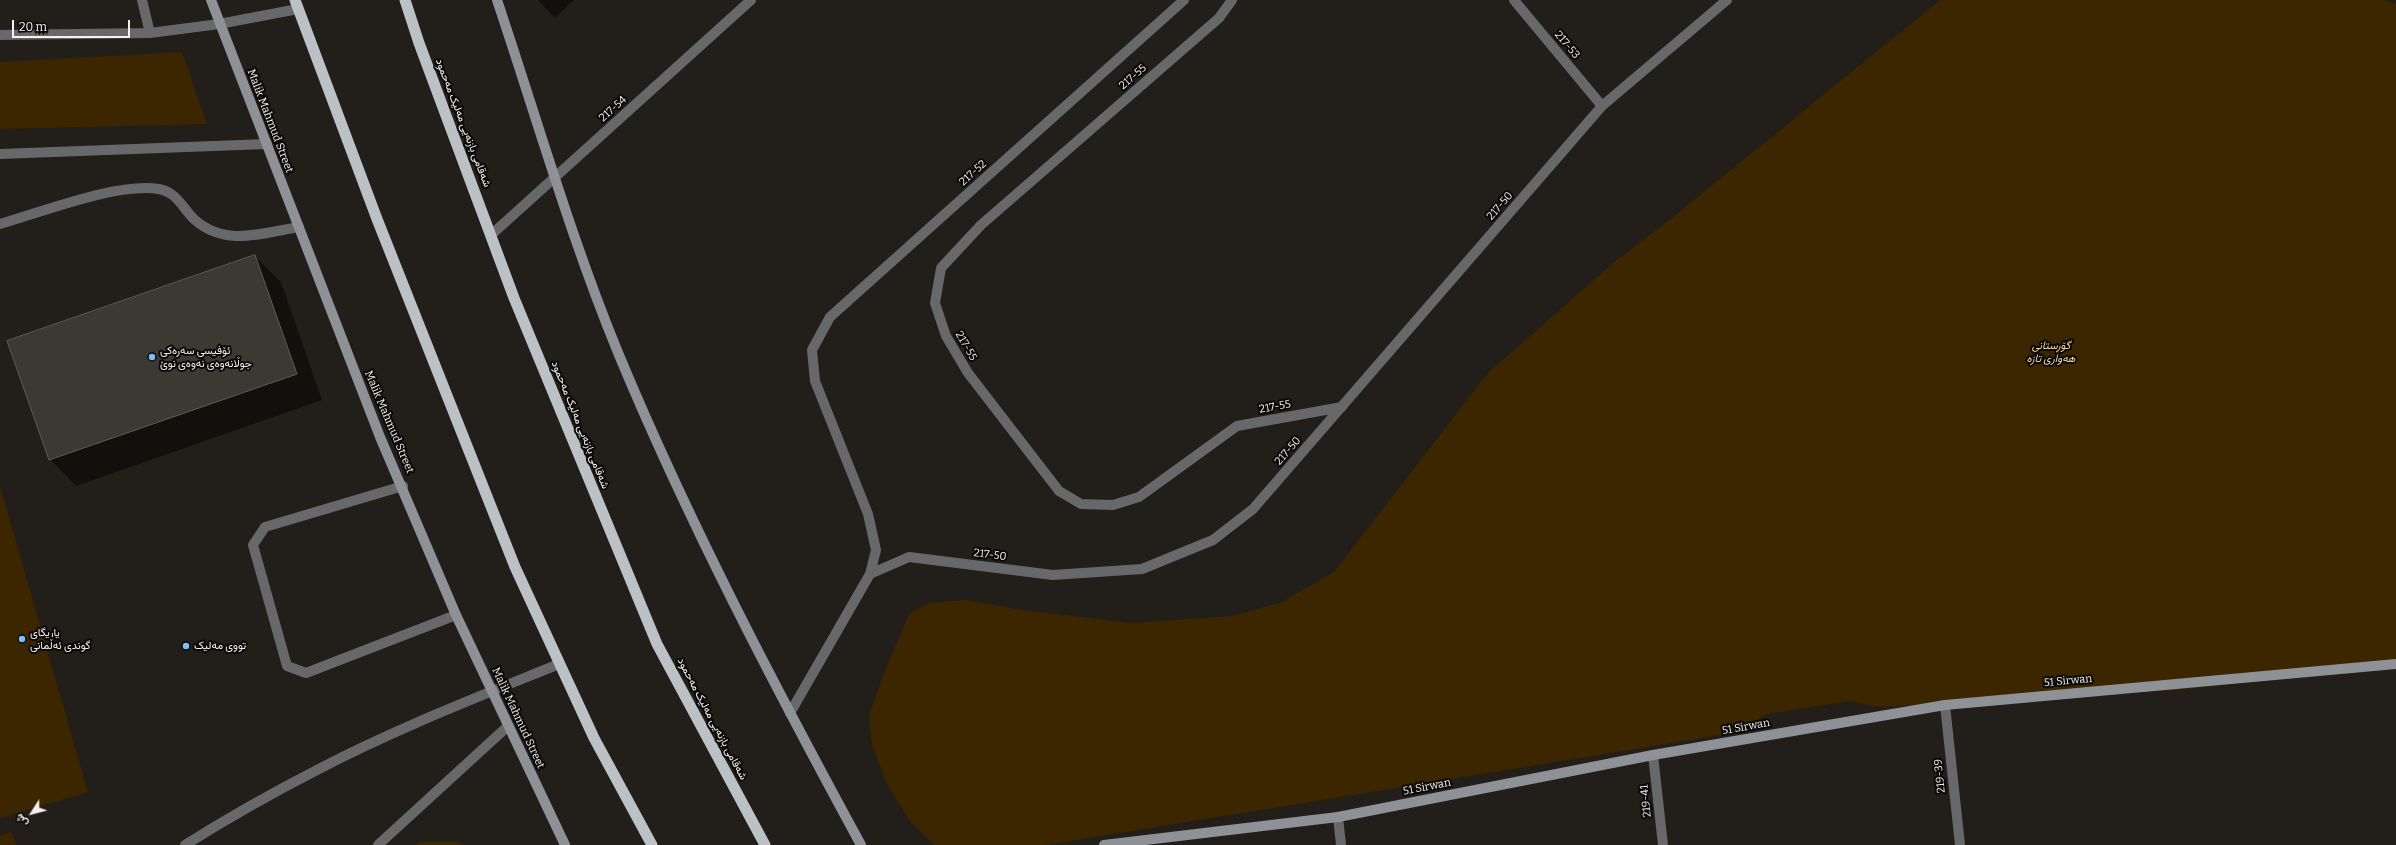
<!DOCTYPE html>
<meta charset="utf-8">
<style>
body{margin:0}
#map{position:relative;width:2396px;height:845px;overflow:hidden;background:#221e1a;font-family:Bitter,Vazirmatn,serif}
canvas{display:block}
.north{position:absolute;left:12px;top:793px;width:40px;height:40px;-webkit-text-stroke:3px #0a0907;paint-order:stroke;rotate:234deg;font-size:11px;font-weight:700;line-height:16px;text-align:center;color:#f3f1ed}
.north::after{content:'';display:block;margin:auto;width:14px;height:18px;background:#f3f1ed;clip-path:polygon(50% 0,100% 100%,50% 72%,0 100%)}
.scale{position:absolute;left:12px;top:20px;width:118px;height:18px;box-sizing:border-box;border:2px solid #f3f1ed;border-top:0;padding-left:5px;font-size:12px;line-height:14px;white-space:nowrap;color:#f3f1ed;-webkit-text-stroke:3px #0a0907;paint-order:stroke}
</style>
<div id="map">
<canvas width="2396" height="845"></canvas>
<div class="north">ش</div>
<div class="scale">20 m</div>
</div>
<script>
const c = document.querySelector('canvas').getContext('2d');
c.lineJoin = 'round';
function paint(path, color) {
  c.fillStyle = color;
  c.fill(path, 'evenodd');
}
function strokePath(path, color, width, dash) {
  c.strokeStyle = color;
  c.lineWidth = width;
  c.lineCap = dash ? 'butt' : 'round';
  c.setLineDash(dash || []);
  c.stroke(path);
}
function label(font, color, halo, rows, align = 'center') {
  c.font = font + ' Bitter,Vazirmatn,serif';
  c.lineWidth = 4;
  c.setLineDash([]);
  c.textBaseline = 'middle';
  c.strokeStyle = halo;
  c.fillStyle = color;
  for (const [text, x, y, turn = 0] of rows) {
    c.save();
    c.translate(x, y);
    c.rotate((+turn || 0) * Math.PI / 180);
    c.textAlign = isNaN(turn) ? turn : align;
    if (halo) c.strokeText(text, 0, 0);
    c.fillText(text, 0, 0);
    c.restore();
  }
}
const green = new Path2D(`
 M1940 0H2385L2396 4V666L2178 690 1878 707 1850 701 1768 714 1734 733 1046 845H934L909 820 887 784 872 745 869 715 882 678 909 614 929 603 966 600 1022 610 1132 623 1232 616 1282 602 1334 572 1487 374 1613 263 1673 217Z
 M182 52 207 124 0 129V62Z
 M0 486 88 792 0 818Z
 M11 832 17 845H0V836Z
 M420 842H456L465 845H416Z`);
const shadow = new Path2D(`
 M538 0H574L555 18Z
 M255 256 281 282 322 400 76 486 50 459Z`);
const building = new Path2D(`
 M255 255 297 374 49 460 7 341Z`);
const service = new Path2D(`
 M0 224C42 212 118 182 159 189 178 193 182 208 195 220 226 247 262 233 299 227
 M403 486 265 527 253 545 287 666 306 673 456 615`);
const minor = new Path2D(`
 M142 0 150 33
 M1232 0 1219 18 981 225 941 268 935 303 946 336 968 373 1059 491 1081 504 1113 505 1139 497 1237 426 1342 407
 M1514 0 1602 106
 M0 35 150 33 219 24 298 9
 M0 154 267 144
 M491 235 751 0
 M870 574 876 550 868 514 815 381 812 350 830 317 1184 0
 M1945 705 1960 845
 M790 713 870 574 909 557 1053 575 1142 569 1213 540 1253 509 1602 106 1727 0
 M1653 755 1663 845
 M1338 817 1341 845
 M185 845C228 818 272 793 317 770 395 729 478 697 559 664
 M378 845 508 726`);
const secondary = new Path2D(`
 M211 0 380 437 456 615 565 845
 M497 0C537 119 571 239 619 355 689 523 774 685 861 845
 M1104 845 1338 817 1653 755 1945 705 2396 664`);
const trunk = new Path2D(`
 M295 0 377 219 515 567 594 738 652 845
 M405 0 419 43 514 298 657 644 765 845`);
const markers = [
 [152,357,4,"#7dbef9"],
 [22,639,4,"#7dbef9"],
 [186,646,4,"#7dbef9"]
];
const streetNames = [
 ["217-53",1567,45,50],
 ["217-55",1133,77,-41],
 ["217-54",613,109,-42],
 ["Malik Mahmud Street",270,121,69],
 ["شەقامی بازنەیی مەلیک مەحمود",463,123,69],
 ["217-52",973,173,-42],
 ["217-50",1500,206,-49],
 ["217-55",966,346,60],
 ["217-55",1275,407,-10],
 ["Malik Mahmud Street",389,422,67],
 ["شەقامی بازنەیی مەلیک مەحمود",580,425,68],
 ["217-50",1288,451,-49],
 ["217-50",990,555,7],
 ["51 Sirwan",2068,681,-5],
 ["Malik Mahmud Street",518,718,65],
 ["شەقامی بازنەیی مەلیک مەحمود",712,719,62],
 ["51 Sirwan",1746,727,-10],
 ["219-39",1940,776,-96],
 ["51 Sirwan",1427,787,-11],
 ["219-41",1646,801,-96]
];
const parkNames = [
 ["گۆڕستانی",2051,346],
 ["هەواری تازە",2051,359]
];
const poiNames = [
 ["ئۆفیسی سەرەکی",160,351],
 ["جوڵانەوەی نەوەی نوێ",160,364],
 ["یاریگای",30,633],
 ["گوندی ئەڵمانی",30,646],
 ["تووی مەلیک",194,646]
];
paint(green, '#3b2600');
paint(shadow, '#0007');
paint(building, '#3c3934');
strokePath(building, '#5f5b56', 1);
strokePath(service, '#66686a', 10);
strokePath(minor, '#66686a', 10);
strokePath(secondary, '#8e9296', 10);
strokePath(trunk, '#bcc1c6', 11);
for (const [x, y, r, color] of markers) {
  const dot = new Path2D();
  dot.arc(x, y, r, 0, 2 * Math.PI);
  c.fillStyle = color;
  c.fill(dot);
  strokePath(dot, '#0a0907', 1.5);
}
label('11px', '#f3f1ed', '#0a0907', streetNames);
label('italic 11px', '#f9d7a4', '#0a0907', parkNames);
label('11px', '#f3f1ed', '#0a0907', poiNames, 'left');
</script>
